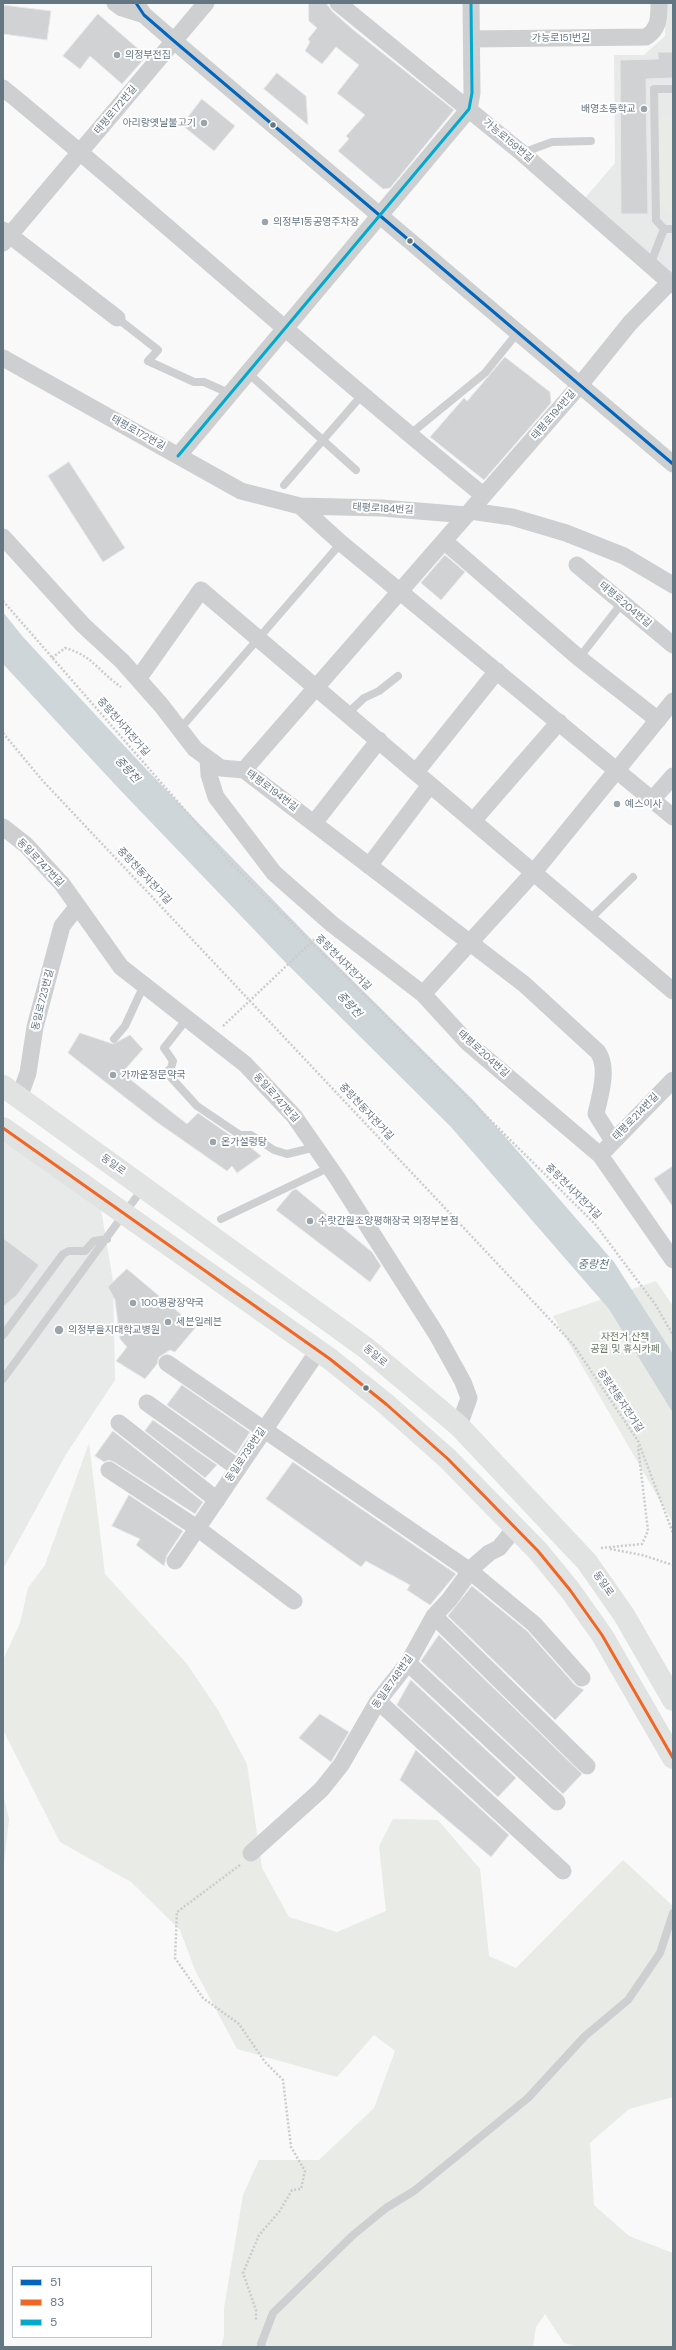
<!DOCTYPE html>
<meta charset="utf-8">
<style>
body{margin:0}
#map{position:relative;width:676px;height:2350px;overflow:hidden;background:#f9f9f9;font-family:"DM Sans",sans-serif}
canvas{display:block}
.frame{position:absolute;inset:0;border:4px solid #657683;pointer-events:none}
.legend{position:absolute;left:12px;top:2266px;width:140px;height:72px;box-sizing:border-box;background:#fff;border:1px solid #c1c8cd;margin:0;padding:5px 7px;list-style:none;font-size:12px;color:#657683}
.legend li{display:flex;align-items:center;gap:8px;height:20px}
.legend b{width:20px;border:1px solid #c1c8cd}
</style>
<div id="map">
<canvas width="676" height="2350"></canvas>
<div class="frame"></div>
<ul class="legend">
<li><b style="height:5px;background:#0065bd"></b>51</li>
<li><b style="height:5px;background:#f26522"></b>83</li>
<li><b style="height:5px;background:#00a9ce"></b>5</li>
</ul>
</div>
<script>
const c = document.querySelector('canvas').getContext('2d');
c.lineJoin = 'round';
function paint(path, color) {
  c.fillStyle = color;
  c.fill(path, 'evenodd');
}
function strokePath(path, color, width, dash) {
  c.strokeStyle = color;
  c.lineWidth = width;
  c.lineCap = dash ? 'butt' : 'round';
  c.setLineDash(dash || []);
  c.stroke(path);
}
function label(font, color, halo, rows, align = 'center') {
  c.font = font + ' "DM Sans","Noto Sans KR",sans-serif';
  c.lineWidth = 4;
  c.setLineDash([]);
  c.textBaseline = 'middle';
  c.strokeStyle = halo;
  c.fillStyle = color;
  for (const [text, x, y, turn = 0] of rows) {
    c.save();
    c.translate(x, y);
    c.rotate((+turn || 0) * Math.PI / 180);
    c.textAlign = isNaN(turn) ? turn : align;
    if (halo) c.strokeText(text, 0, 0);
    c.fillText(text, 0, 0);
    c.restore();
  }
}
const built = new Path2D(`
 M665 3H673V274L585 198 615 163 614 55H644L665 36Z
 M3 1137 101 1209 113 1281 115 1380 65 1456 3 1569Z
 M3 1794 9 1819 3 1872Z`);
const green = new Path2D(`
 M660 117H673V216L660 205Z
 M656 1281 673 1306V1523L553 1316Z
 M89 1443 105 1574 187 1664 218 1710 247 1764 262 1868 289 1917 337 1932 386 1911 379 1846 393 1819 438 1820 480 1869 489 1956 516 1968 623 1860 673 1906V2097L629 2109 590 2143 594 2205 629 2236 673 2253V2347H579L564 2343 545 2314 536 2327 533 2347H221L224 2336V2308L243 2195 259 2160H319L374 2108 395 2051 374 2035 337 2077 237 2049 195 1970 180 1930 131 1882 60 1842 3 1730V1660L20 1623 28 1588 45 1565Z`);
const water = new Path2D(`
 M3 612 23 637 146 769 309 937 474 1101 614 1262 673 1354V1413L609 1309 451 1127 287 964 122 792 3 664Z`);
const building = new Path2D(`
 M309 3H326L332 11 351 28 454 110 390 188 383 189 338 151 349 139 346 136 365 115 337 93 359 65 336 47 322 64 305 51 310 42 308 39 317 28 309 21Z
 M3 5 51 11 47 40 3 34Z
 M98 14 143 53 144 59 122 84 90 56 80 69 63 56Z
 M658 52H673V78L646 79 648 214H621L620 60 658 59Z
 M277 73 306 96 308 125 264 89Z
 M202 99 235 126 214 151 182 125Z
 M505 357 550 392 551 403 484 480 430 437 464 398 467 401Z
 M69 462 125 548 103 562 48 476Z
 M445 555 465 572 441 600 421 583Z
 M80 1033 113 1044 130 1035 143 1049 122 1073 187 1124 198 1113 237 1140H242L261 1156 237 1173 232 1166 227 1171 158 1123 68 1053Z
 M673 1166V1207L654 1179Z
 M296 1189 372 1252 381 1266 370 1282 276 1210 292 1191Z
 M3 1238 39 1265 17 1295 3 1307Z
 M127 1269 196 1327 175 1352 170 1350 159 1357 157 1364 145 1379 116 1361 127 1347 120 1339 115 1300 108 1287Z
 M182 1385 250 1432 236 1454 167 1405Z
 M153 1420 217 1465 205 1478 145 1431Z
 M113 1431 203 1502 195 1514 114 1462 109 1460 104 1462 95 1456Z
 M293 1462 456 1574 430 1605 407 1590 410 1585 366 1561 361 1567 266 1499Z
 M129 1495 183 1531 167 1555 164 1566 136 1545 140 1539 112 1526Z
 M472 1586 527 1631 575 1685 584 1690 555 1720 448 1616Z
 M439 1635 582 1774 563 1794 421 1661Z
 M411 1680 516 1778 498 1797 397 1705Z
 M320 1714 349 1732 331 1762 299 1738Z
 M416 1750 509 1835 491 1857 400 1780Z`);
const path = new Path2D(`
 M3 601 231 863 595 1224 655 1304 673 1335
 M52 658 65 648C92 655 99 672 121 687
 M3 733 42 780 573 1344 638 1441 673 1533
 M223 1026 319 935
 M601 1548 642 1544 648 1531 638 1446
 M610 1549 642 1555 673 1565
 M240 1865 177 1912 175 1958 203 1998 239 2024 265 2062 283 2080 291 2147 305 2171 301 2189 292 2190 279 2212 259 2235 243 2273 256 2310V2321`);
const lane = new Path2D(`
 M522 153 552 142 591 141
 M664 229H673
 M650 265 664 229 656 220 654 89H673
 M117 318 158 350 148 361 194 382H204L231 394
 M248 373 356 470
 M409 435 485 373 518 332
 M284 485 362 395
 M579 658 622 603
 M347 714 364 698 379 691 398 676
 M180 729 341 543
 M589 920 633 877
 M186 1020 164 1048 173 1061 171 1068 166 1072 197 1106 240 1135H251L274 1150 287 1154 316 1147
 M114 1039 125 1026 144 985
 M221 1219 328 1168
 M3 1335 63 1254 69 1251H85L94 1241 107 1239
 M3 1379 143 1188
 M262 2347 261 2344 273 2313 352 2236 386 2208 414 2191 528 2098 585 2036 628 2000 660 1953 673 1913`);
const street = new Path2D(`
 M115 3 122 8 144 15
 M136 3 144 15 174 41 673 464
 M338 3 522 153 673 285
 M472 39 646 37C659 29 659 18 659 3
 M3 88C165 221 320 363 483 495
 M3 230 117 318
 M3 243 206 3
 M3 358 241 491 300 506 382 508 467 515
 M178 456 469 109 472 93 471 3
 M300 506 341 543 673 817
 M470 511 512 517 566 533 624 556 673 585
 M3 537 83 625 122 661 161 705 195 749 221 768 244 770
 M444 541 579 658 658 720
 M577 565 673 645
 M138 679 201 590 673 991
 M673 701 534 872 423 994 468 1043 600 1155 673 1260
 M208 759 209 775 216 797 274 873 332 924 423 994
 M244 770 580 385 630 323 670 282H673
 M244 770 524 984 598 1052C609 1069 600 1095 596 1114L613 1141
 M416 772 497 671
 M652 800 673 776
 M473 821 559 722
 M314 823 379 740
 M3 827 26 845 62 884 121 967 245 1064 294 1116 337 1178 437 1335 463 1382 469 1398 459 1426
 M369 866 430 785
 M19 1098 28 1073 35 1027 62 926 77 907
 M606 1149 673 1080
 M167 1363 470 1571 534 1624 582 1678
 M147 1403 238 1468
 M119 1423 217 1500
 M109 1470 197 1528 294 1601
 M175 1561 318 1351
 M434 1616 587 1766
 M408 1663 557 1802
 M378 1701 563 1871
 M251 1853 321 1790 341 1765 378 1701 408 1663 434 1616 449 1600 474 1566 489 1553 499 1548 516 1527`);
const secondary = new Path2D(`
 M3 1086 366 1348 459 1426 587 1562 624 1615 673 1700
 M3 1128 330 1359 386 1404 448 1459 538 1551 570 1590 602 1635 673 1758`);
const bus1 = new Path2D(`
 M136 3 144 15 174 41 673 464`);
const bus2 = new Path2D(`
 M3 1128 330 1359 386 1404 448 1459 538 1551 570 1590 602 1635 673 1758`);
const bus3 = new Path2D(`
 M178 456 469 109 472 93 471 3`);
const markers = [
 [117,55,4,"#99a4ac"],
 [644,109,4,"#99a4ac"],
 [204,123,4,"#99a4ac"],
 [273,125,3.5,"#657683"],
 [265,222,4,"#99a4ac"],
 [410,241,3.5,"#657683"],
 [617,804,4,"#99a4ac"],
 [113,1075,4,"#99a4ac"],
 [213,1142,4,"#99a4ac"],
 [310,1221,4,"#99a4ac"],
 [133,1303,4,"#99a4ac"],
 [168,1322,4,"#99a4ac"],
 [59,1330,5,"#99a4ac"],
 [366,1388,3.5,"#657683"]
];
const streetNames = [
 ["가능로151번길",561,38],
 ["태평로172번길",116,110,-50],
 ["가능로159번길",508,141,40],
 ["태평로194번길",554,415,-49],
 ["태평로172번길",138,433,29],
 ["태평로184번길",383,509,3],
 ["태평로204번길",625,605,40],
 ["중랑천서자전거길",123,727,49],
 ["태평로194번길",272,791,37],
 ["동일로747번길",40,863,46],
 ["중랑천동자전거길",144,876,47],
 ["중랑천서자전거길",343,963,45],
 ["동일로723번길",43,1000,-76],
 ["태평로204번길",483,1054,42],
 ["동일로747번길",276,1098,48],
 ["중랑천동자전거길",366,1112,47],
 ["태평로214번길",636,1117,-46],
 ["동일로",113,1165,36],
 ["중랑천서자전거길",573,1192,45],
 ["동일로",375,1356,40],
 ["중랑천동자전거길",620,1401,56],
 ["동일로738번길",246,1455,-56],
 ["동일로",603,1584,55],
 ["동일로748번길",393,1682,-55]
];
const poiNames = [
 ["의정부전집",125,55],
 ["배영초등학교",636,109,"right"],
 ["아리랑옛날불고기",196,123,"right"],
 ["의정부1동공영주차장",273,222],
 ["예스이사",625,804],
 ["가까운정문약국",121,1075],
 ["온가설렁탕",221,1142],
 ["수랏간원조양평해장국 의정부본점",318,1221],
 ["100평광장약국",141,1303],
 ["세븐일레븐",176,1322],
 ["의정부을지대학교병원",68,1330]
];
const parkNames = [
 ["자전거 산책",625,1337],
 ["공원 및 휴식카페",625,1349]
];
const waterNames = [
 ["중랑천",127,770,47],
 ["중랑천",349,1005,47],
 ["중랑천",593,1265]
];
paint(built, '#e8e9e9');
paint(green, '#e8ebe6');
paint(water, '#ced6d9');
paint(building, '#d0d2d3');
strokePath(building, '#e8e8e8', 1);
strokePath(path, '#cbcccd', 2.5, [2, 2]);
strokePath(lane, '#cecfd0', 8);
strokePath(street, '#cecfd0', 17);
strokePath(secondary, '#e1e2e2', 22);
strokePath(bus1, '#0065bd', 3);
strokePath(bus2, '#f26522', 3);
strokePath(bus3, '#00a9ce', 3);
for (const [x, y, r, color] of markers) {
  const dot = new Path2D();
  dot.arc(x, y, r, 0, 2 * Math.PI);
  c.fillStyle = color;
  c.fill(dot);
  strokePath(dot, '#fff', 1.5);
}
label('10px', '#657683', '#fff', streetNames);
label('10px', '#657683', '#fff', poiNames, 'left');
label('10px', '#687a64', '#fff', parkNames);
label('italic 11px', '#60757c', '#fff', waterNames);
</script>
